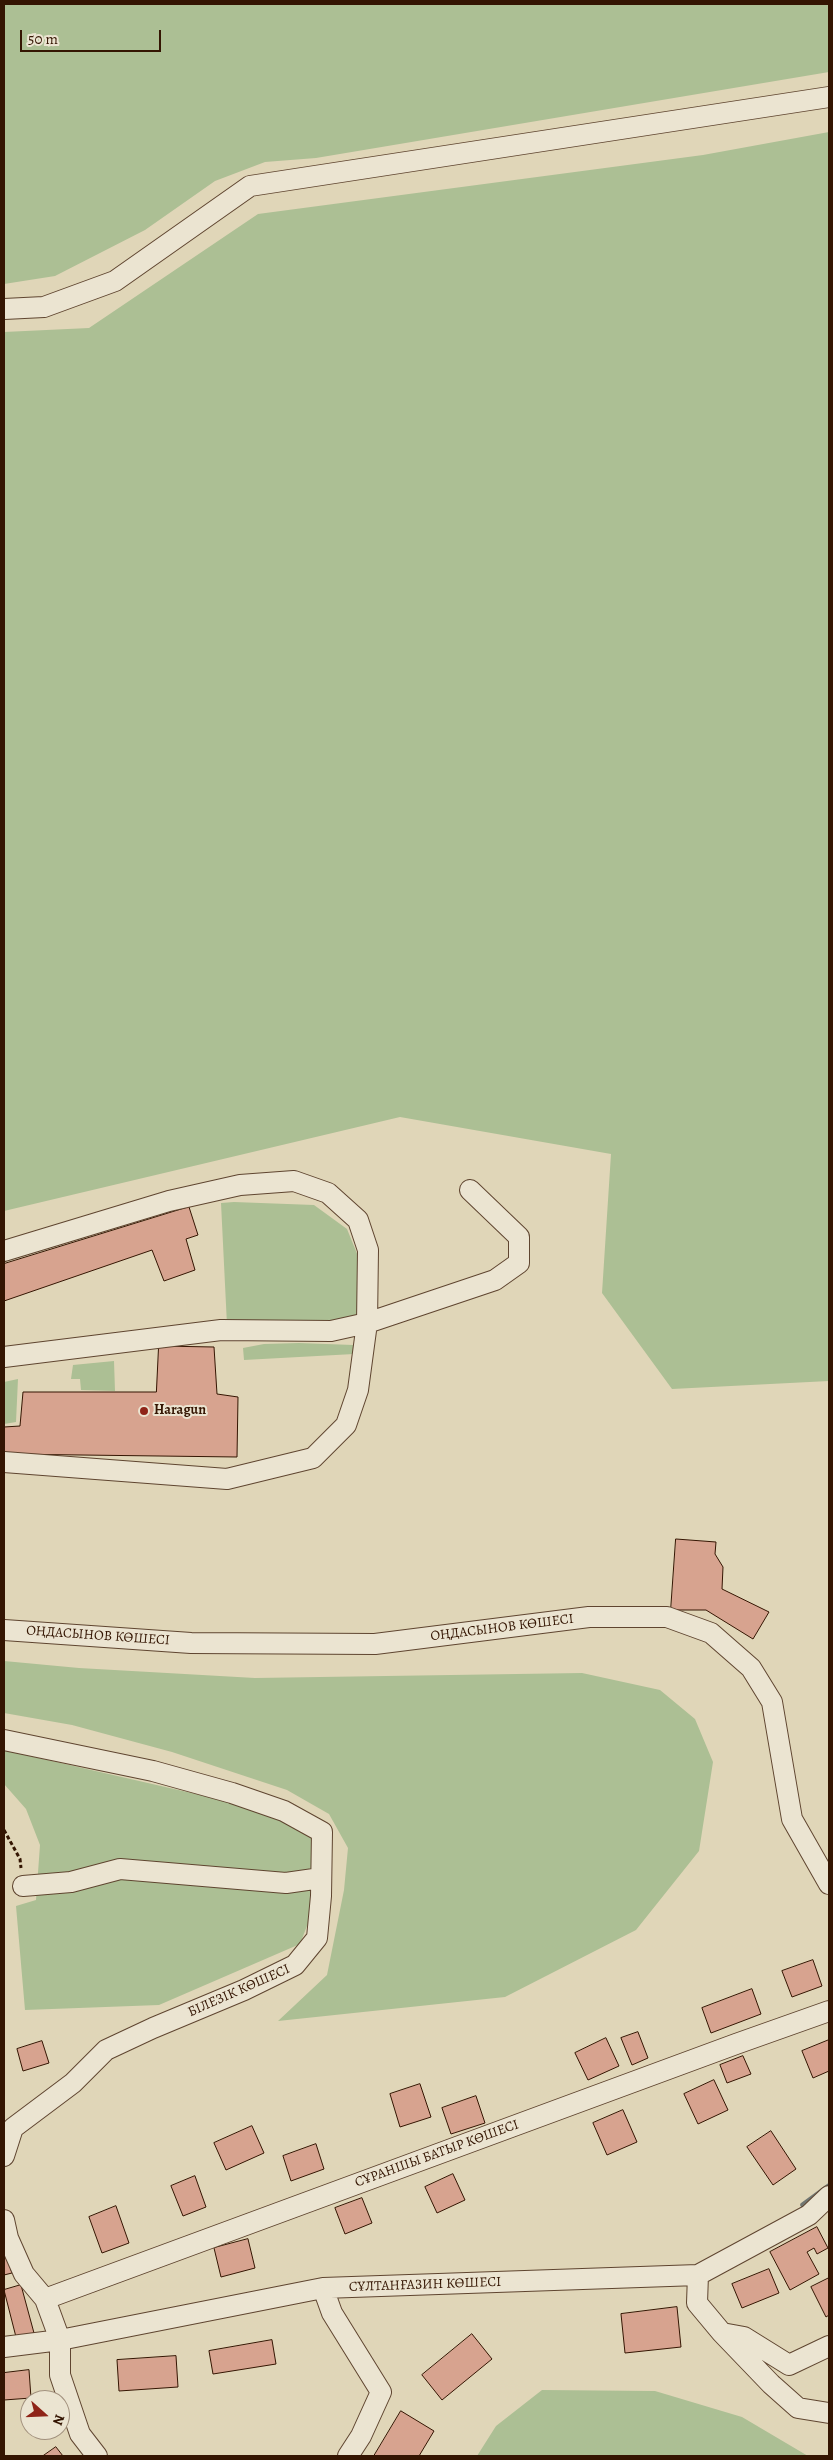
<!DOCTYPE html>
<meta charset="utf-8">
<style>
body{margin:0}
#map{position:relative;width:833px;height:2460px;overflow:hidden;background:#e0d6b8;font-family:Alegreya,serif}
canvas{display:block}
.frame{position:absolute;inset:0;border:5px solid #341502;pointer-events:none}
.north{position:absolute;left:20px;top:2390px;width:50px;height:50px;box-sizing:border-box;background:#ebe4d1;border:1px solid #a2917e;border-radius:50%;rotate:110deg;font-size:14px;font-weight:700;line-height:20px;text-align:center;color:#341502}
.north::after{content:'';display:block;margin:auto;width:18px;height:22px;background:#8f2418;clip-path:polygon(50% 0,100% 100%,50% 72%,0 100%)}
.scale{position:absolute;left:20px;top:30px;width:141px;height:22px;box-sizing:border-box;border:2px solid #341502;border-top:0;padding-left:6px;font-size:15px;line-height:18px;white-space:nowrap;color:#341502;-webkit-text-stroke:4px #ebe4d1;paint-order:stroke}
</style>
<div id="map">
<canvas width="833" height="2460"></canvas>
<div class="frame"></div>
<div class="north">N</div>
<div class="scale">50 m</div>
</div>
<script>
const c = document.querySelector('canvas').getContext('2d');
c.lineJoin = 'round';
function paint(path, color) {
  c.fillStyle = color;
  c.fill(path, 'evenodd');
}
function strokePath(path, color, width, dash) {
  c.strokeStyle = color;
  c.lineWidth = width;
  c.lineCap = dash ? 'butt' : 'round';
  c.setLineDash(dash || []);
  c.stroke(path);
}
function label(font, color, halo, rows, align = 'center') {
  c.font = font + ' Alegreya,serif';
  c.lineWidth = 4;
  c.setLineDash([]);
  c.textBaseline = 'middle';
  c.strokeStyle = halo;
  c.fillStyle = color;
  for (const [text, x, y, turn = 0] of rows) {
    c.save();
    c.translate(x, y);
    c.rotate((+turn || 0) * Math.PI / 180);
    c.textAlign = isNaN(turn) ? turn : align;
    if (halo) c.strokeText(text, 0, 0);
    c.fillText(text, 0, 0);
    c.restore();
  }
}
const green = new Path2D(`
 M4 4H829V72L316 158 265 162 215 181 145 230 55 276 4 284Z
 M829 132V1381L672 1389 602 1293 611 1154 400 1117 4 1211V332L89 328 258 214 703 155Z
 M234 1202 314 1205 347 1229 360 1261 359 1320 227 1325 221 1203Z
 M299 1343 353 1345 354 1354 244 1360 243 1348 264 1344Z
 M114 1361 115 1391 81 1390 80 1379H71L73 1365Z
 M18 1379 16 1422 4 1424V1382Z
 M4 1661 79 1668 255 1678 582 1673 660 1690 695 1719 713 1762 699 1851 636 1930 505 1997 278 2021 327 1975 344 1890 348 1848 329 1814 287 1790 172 1752 72 1725 4 1713Z
 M4 1750 257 1808 312 1838V1913L300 1944 159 2005 25 2010 16 1906 36 1900 40 1845 26 1809 4 1784Z
 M542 2390 655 2391 742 2417 808 2456H477L496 2426Z`);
const stream = new Path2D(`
 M803 2205 829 2186`);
const building = new Path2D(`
 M189 1207 198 1235 186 1239 195 1270 164 1281 152 1250 4 1301V1264Z
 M159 1346 214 1347 217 1394 238 1397 237 1457 4 1454V1427L20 1426 23 1392H156Z
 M676 1539 716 1542 715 1554 723 1567 722 1589 769 1612 753 1639 706 1610H671Z
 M813 1960 822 1986 792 1997 782 1971Z
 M752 1989 761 2014 711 2033 702 2008Z
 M638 2032 648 2058 632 2065 621 2038Z
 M606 2038 619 2066 588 2080 575 2053Z
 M829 2040V2071L813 2078 802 2051Z
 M42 2041 49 2063 23 2071 17 2049Z
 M743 2056 751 2074 727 2083 720 2065Z
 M714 2080 728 2110 698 2124 684 2094Z
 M420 2084 431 2117 400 2127 390 2094Z
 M476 2096 485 2123 451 2134 442 2108Z
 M623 2110 637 2142 607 2155 593 2123Z
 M252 2126 264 2153 226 2170 214 2143Z
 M771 2131 796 2169 773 2185 747 2147Z
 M316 2144 324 2169 291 2181 283 2156Z
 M453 2174 465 2200 437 2213 425 2187Z
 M195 2176 206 2207 183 2216 171 2186Z
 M362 2198 372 2223 345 2234 335 2208Z
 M116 2206 129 2243 102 2253 89 2217Z
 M817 2227 828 2248 817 2254 814 2248 807 2252 819 2274 790 2290 770 2252Z
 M248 2239 255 2268 221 2277 214 2248Z
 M4 2249 12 2273 4 2275Z
 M769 2269 779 2293 742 2308 732 2284Z
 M829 2278V2315L826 2317 811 2287Z
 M21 2285 34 2333 16 2337 4 2290Z
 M677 2307 681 2347 625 2353 621 2314Z
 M472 2334 492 2359 442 2400 422 2375Z
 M272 2340 276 2364 213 2374 209 2351Z
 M176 2356 178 2387 119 2391 117 2360Z
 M29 2370 31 2398 4 2400V2373Z
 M401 2411 434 2431 419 2456H374Z
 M56 2447 63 2456H43Z`);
const path = new Path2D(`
 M4 1830 20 1859 21 1868`);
const minor = new Path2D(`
 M4 309 44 307 115 281 250 186 829 97
 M4 1251 169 1201 240 1185 294 1181 328 1193 358 1220 368 1250 367 1323 358 1390 346 1425 313 1458 227 1479 4 1462
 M4 1357 221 1330 331 1331 367 1323 495 1280 519 1263V1237L470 1190
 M4 1630 191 1643 375 1644 589 1617H667L711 1633 751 1668 772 1702 792 1819 829 1884
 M4 1740 153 1771 232 1793 284 1811 322 1832 321 1896 317 1938 295 1965 244 1990 153 2028 106 2050 73 2083 13 2128 4 2156
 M23 1886 71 1882 120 1869 286 1883 321 1878
 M4 2220 8 2238 24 2274 45 2299 60 2340V2375L80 2434 97 2456
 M698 2275 697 2303 722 2333 744 2337 789 2365 829 2346
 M323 2288 332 2313 381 2392 361 2436 348 2456
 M45 2299 736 2044 829 2011
 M722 2333 771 2384 798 2408 829 2413
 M4 2347 60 2340 323 2288 698 2275 809 2215 829 2196`);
const markers = [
 [144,1411,5,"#8f2418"]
];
const poiNames = [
 ["Haragun",154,1411]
];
const streetNames = [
 ["ОҢДАСЫНОВ КӨШЕСІ",502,1628,-7],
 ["ОҢДАСЫНОВ КӨШЕСІ",98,1636,4],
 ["БІЛЕЗІК КӨШЕСІ",239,1991,-24],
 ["СҰРАНШЫ БАТЫР КӨШЕСІ",437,2154,-20],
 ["СҰЛТАНҒАЗИН КӨШЕСІ",425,2285,-2]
];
paint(green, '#acbf94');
strokePath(stream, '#717671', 5.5);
paint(building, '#d7a38f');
strokePath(building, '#341502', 1);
strokePath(minor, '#5f4530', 22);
strokePath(path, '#341502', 3, [4, 2.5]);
strokePath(minor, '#ebe4d1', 20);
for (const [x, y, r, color] of markers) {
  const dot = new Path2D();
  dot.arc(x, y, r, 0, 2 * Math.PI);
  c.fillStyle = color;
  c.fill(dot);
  strokePath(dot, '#ebe4d1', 2);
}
label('bold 14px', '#341502', '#ebe4d1', poiNames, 'left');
label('14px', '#341502', '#ebe4d1', streetNames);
</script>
